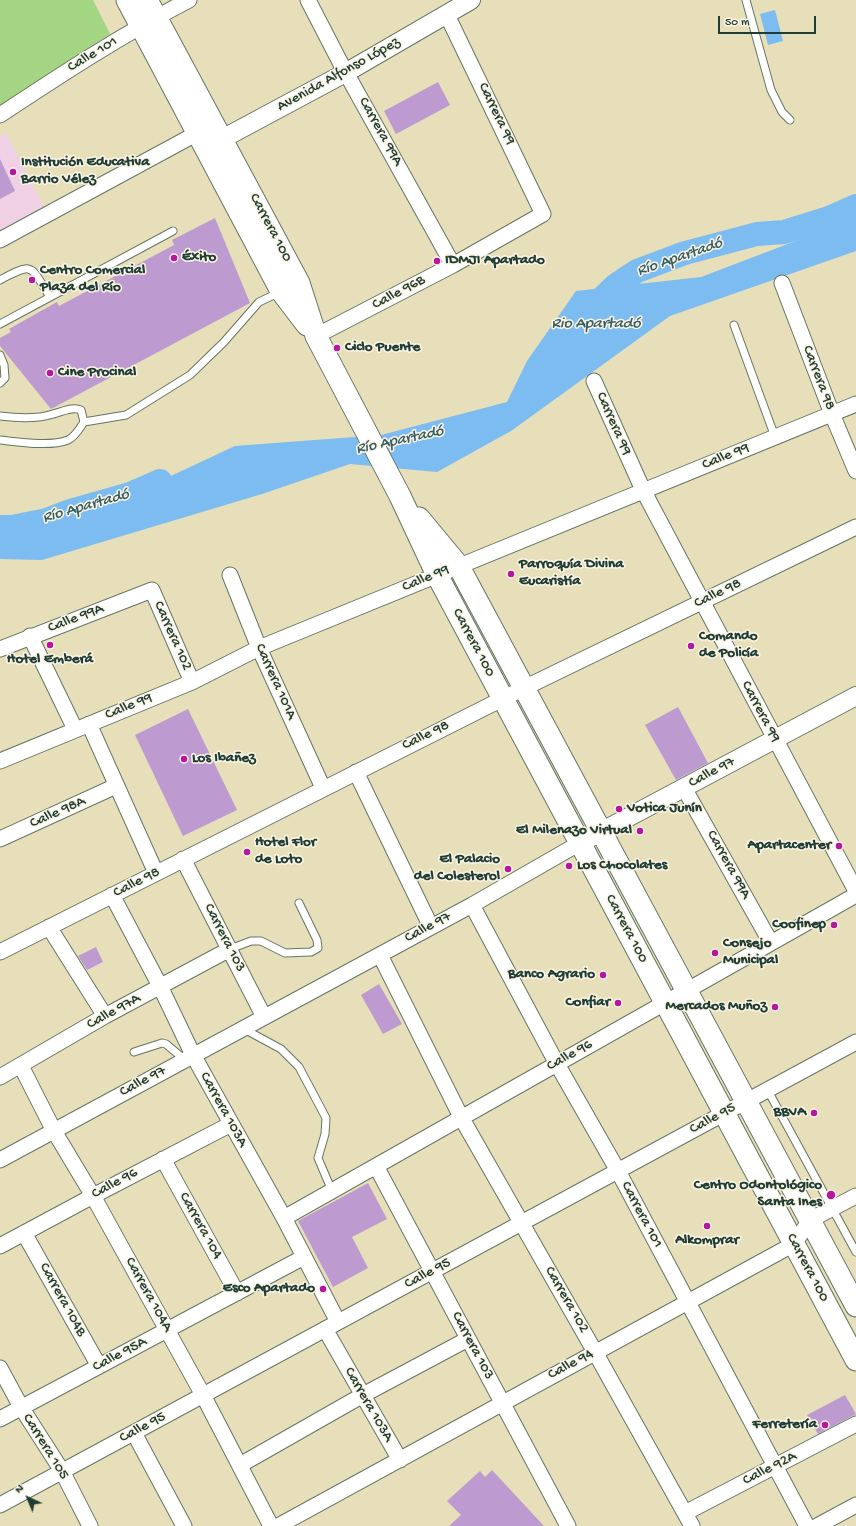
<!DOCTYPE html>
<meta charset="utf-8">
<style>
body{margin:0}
#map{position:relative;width:856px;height:1526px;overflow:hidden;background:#e6dfba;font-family:"Gochi Hand",sans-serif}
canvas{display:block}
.north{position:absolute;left:8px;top:1478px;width:40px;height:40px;-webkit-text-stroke:3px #fcf5e5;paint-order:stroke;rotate:316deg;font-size:11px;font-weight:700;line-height:16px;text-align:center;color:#1f3d34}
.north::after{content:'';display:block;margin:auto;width:14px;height:18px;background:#1f3d34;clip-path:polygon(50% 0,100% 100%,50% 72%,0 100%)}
.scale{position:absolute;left:718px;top:16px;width:98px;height:18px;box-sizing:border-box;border:2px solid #1f3d34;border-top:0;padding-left:5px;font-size:12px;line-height:14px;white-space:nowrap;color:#1f3d34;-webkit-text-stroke:3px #fcf5e5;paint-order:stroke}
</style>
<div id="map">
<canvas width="856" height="1526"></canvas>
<div class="north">N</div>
<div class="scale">50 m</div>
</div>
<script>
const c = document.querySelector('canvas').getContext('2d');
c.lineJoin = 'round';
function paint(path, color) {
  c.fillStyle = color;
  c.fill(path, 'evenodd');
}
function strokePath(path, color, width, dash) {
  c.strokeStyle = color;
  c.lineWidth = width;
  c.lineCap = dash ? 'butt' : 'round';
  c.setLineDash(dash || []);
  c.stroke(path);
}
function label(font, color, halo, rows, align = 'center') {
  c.font = font + ' "Gochi Hand",sans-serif';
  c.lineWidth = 3;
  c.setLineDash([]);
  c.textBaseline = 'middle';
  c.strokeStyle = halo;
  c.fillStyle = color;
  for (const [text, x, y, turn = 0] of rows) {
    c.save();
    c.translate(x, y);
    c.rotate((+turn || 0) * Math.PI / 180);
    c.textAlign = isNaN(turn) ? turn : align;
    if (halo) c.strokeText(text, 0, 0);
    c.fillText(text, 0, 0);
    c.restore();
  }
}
const built = new Path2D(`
 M6 133 44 207 0 231V137Z`);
const green = new Path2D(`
 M0 0H93L110 34 0 105Z`);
const water = new Path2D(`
 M775 10 783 41 768 45 760 14Z
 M856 218V251L670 316 511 431 437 472 350 464 262 494 42 560 0 559V520L83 517 235 446 381 435 507 402 527 361 576 291 701 277Z`);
const river = new Path2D(`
 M591 309 616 285 637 271 685 253 757 234 784 232 829 218 856 206
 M0 527H12L47 520 70 511 130 494 160 481`);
const building = new Path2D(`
 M438 82 450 105 396 134 384 111Z
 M0 159 15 191 0 199Z
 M215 218 250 303 51 409 0 346V338L11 332 9 329 57 302 59 306 174 245 172 240Z
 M678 707 708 763 676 780 645 725Z
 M188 709 237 810 183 836 135 735Z
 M96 947 103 962 87 970 78 956Z
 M379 984 402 1024 383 1034 361 995Z
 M368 1183 387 1219 352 1237 368 1268 333 1287 298 1221Z
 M845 1395 856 1414 818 1434 807 1415Z
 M492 1470 544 1526H449L461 1515 447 1501 480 1471 485 1477Z`);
const service = new Path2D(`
 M746 0 771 90 782 112 790 120
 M0 280C35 261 30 266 50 297
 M0 324 173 231
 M734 325 775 437
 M0 355 4 365 5 378 0 383
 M0 416C16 418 38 419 53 414 62 412 72 406 81 410L84 422C80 428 75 437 68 440 50 447 19 442 0 440
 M84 422 126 415 190 375 224 342 259 302 280 292
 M230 949 251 941H261L285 953 311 952 318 948 317 940 299 903
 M244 1029 281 1049 299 1067 326 1118 325 1134 318 1158 332 1191
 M134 1052 162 1043 166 1044 185 1060
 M767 1089 856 1252`);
const minor = new Path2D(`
 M308 0 340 62 453 265
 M0 115C62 74 123 34 189 0
 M0 240 205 129
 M782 283 832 414 856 471
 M316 336 453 265 543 214 447 15
 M594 381 643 490 856 891
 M230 575 259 648 323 788
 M30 636 75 729
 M0 649 152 590 192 682
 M89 724 156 873
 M0 761 192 682 259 648 856 404
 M356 772 431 927
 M684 788 771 943
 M0 839 116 786
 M183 859 264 1017
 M112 895 160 986 193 1055 284 1218 338 1322
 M472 905 557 1064 618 1171 807 1526
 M49 927 105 1016
 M0 952 524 688 856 527
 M380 955 461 1117 595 1352 692 1526
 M21 1066 54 1131 93 1196 203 1395 271 1526
 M0 1077 105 1016 230 949
 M163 1159 237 1293
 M0 1160 472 905 580 843
 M376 1166 568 1526
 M284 1218 856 895
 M24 1233 99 1366
 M0 1246 93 1196 231 1124
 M325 1329 400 1460
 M0 1368 21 1407 62 1471 90 1526
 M0 1419 304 1257
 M134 1433 184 1526
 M240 1465 363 1395 468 1339
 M0 1505 856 1042
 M685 1513 856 1424
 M278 1526 794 1244 810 1220 856 1196
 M817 1526 856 1505`);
const tertiary = new Path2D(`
 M209 146 347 72 471 0
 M580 843 856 696`);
const secondary = new Path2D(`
 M127 0 281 291 307 325
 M147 0 299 283 316 336 400 496 437 575 856 1360
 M419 518 458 565 856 1306`);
const markers = [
 [13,172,4,"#b5179e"],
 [174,258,4,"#b5179e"],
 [437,261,4,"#b5179e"],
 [32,280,4,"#b5179e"],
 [337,348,4,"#b5179e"],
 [50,373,4,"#b5179e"],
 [511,574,4,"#b5179e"],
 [50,645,4,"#b5179e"],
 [691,646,4,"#b5179e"],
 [184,759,4,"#b5179e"],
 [619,809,4,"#b5179e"],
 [640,831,4,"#b5179e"],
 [839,846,4,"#b5179e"],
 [247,852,4,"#b5179e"],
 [569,866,4,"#b5179e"],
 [508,869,4,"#b5179e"],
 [834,925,4,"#b5179e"],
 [715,953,4,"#b5179e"],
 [603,975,4,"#b5179e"],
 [618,1003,4,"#b5179e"],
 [775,1007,4,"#b5179e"],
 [814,1113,4,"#b5179e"],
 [831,1195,5,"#b5179e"],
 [707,1226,4,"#b5179e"],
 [323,1289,4,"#b5179e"],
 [825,1425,4,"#b5179e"]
];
const streetNames = [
 ["Calle 101",93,55,-31],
 ["Avenida Alfonso López",339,75,-29],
 ["Carrera 99",496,114,64],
 ["Carrera 99A",380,132,61],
 ["Carrera 100",270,228,62],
 ["Calle 96B",399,293,-28],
 ["Carrera 98",818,378,69],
 ["Carrera 99",613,424,66],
 ["Calle 99",726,457,-22],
 ["Calle 99",426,579,-23],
 ["Calle 98",718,594,-26],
 ["Calle 99A",76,619,-21],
 ["Carrera 102",172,636,66],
 ["Carrera 100",473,643,62],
 ["Carrera 101A",275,682,66],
 ["Calle 99",129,707,-22],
 ["Carrera 99",760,712,62],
 ["Calle 98",426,736,-26],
 ["Calle 97",712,773,-28],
 ["Calle 98A",58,813,-24],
 ["Carrera 99A",728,865,61],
 ["Calle 98",137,883,-27],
 ["Calle 97",428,928,-28],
 ["Carrera 100",626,929,62],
 ["Carrera 103",224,938,63],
 ["Calle 97A",114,1012,-29],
 ["Calle 96",570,1056,-29],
 ["Calle 97",143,1082,-28],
 ["Carrera 103A",223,1110,61],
 ["Calle 95",713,1119,-29],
 ["Calle 96",115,1184,-28],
 ["Carrera 101",641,1215,62],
 ["Carrera 104",200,1226,61],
 ["Carrera 100",807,1268,62],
 ["Calle 95",428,1274,-28],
 ["Carrera 104A",148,1295,61],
 ["Carrera 104B",62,1300,61],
 ["Carrera 102",566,1300,60],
 ["Carrera 103",472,1346,62],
 ["Calle 95A",120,1355,-28],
 ["Calle 94",571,1365,-28],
 ["Carrera 103A",368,1405,60],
 ["Calle 95",143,1428,-28],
 ["Carrera 105",45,1447,58],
 ["Calle 92A",770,1469,-27]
];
const poiNames = [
 ["Institución Educativa",21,163],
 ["Barrio Vélez",21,180],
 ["Éxito",182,258],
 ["IDMJI Apartado",445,261],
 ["Centro Comercial",40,271],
 ["Plaza del Río",40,288],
 ["Ciclo Puente",345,348],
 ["Cine Procinal",58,373],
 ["Parroquía Divina",519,565],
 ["Eucaristía",519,582],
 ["Comando",699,637],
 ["de Policía",699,654],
 ["Hotel Emberá",50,660,"center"],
 ["Los Ibañez",192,759],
 ["Votica Junín",627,809],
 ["El Milenazo Virtual",632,831,"right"],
 ["Hotel Flor",255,843],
 ["de Loto",255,860],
 ["Apartacenter",831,846,"right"],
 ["El Palacio",500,860,"right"],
 ["del Colesterol",500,877,"right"],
 ["Los Chocolates",577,866],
 ["Coofinep",826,925,"right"],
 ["Consejo",723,944],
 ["Municipal",723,961],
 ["Banco Agrario",595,975,"right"],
 ["Confiar",610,1003,"right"],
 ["Mercados Muñoz",767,1007,"right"],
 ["BBVA",806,1113,"right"],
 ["Centro Odontológico",822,1186,"right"],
 ["Santa Ines",822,1203,"right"],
 ["Alkomprar",707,1241,"center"],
 ["Esco Apartado",315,1289,"right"],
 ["Ferretería",817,1425,"right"]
];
const waterNames = [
 ["Río Apartadó",680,258,-19],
 ["Rio Apartadó",596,325],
 ["Río Apartadó",400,441,-12],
 ["Río Apartadó",86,507,-16]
];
paint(built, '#f0d0e4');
paint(green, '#a4d583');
paint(water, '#7cbcf1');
strokePath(river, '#7cbcf1', 24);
paint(building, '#bd9bd0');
strokePath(service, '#657663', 9);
strokePath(minor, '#657663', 17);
strokePath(tertiary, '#657663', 20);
strokePath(secondary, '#657663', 23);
strokePath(service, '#fff', 7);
strokePath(minor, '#fff', 15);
strokePath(tertiary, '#fff', 18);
strokePath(secondary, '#fff', 21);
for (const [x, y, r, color] of markers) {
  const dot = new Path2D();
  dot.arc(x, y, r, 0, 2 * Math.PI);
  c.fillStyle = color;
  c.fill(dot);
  strokePath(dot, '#fcf5e5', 1.5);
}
label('15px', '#1f3d34', '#fcf5e5', streetNames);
label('bold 15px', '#1f3d34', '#fcf5e5', poiNames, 'left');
label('italic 16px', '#365d63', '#fcf5e5', waterNames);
</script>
